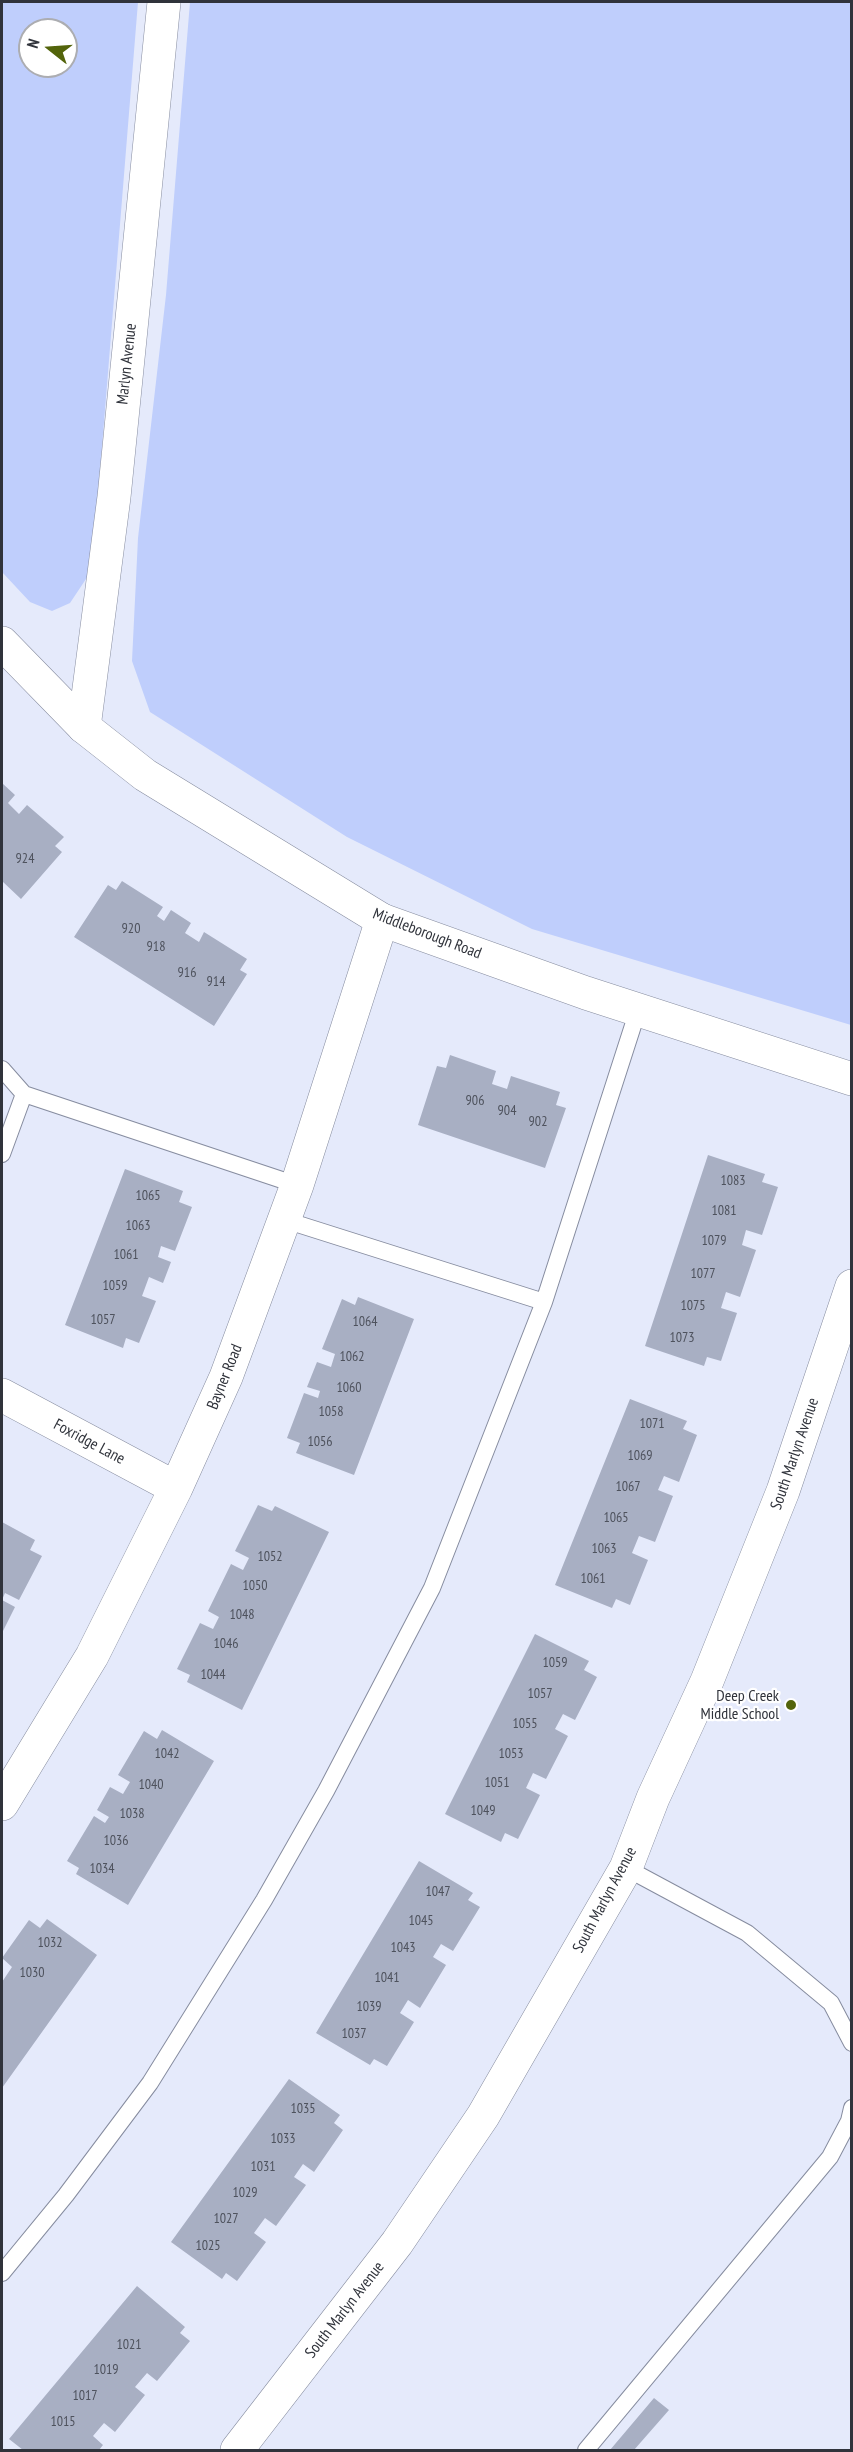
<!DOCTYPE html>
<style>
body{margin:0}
#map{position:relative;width:853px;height:2452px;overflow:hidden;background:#e5eafb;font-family:"PT Sans Narrow",sans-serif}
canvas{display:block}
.frame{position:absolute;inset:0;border:3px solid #30333b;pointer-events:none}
.north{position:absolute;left:18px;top:18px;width:60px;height:60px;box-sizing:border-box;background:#fff;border:2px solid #acadb1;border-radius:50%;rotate:287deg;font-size:16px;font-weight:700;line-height:24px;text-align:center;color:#30333b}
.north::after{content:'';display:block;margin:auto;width:21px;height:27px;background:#53640b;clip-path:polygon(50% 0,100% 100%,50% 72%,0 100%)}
</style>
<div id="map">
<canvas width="853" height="2452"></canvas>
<div class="frame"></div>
<div class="north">N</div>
</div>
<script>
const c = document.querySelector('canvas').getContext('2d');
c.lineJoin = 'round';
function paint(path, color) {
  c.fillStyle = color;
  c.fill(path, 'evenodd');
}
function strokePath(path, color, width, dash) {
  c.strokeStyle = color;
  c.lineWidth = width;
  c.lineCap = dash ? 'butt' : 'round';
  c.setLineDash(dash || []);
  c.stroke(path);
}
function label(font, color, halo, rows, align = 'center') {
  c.font = font + ' "PT Sans Narrow",sans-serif';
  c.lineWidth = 4.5;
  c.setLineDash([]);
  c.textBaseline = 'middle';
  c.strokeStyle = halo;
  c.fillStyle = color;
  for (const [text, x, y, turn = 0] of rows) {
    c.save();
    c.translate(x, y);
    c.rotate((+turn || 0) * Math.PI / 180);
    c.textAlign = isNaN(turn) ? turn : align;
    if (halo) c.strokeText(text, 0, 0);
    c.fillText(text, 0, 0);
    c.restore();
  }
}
const green = new Path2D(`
 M2 2H138L92 570 70 603 52 611 30 602 2 572ZM30 30H66V66H30Z
 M190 2H851V1025L532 929 347 837 150 712 132 661 138 538 166 295Z`);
const building = new Path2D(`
 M2 783 15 795 8 803 19 814 27 805 64 837 55 846 62 852 21 899 2 881Z
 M122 881 163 907 157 916 164 921 171 910 191 923 185 933 199 942 204 932 247 959 240 970 247 974 214 1026 74 937 108 885 116 890Z
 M450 1055 496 1071 492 1084 507 1089 511 1076 560 1092 556 1105 566 1108 545 1168 418 1125 437 1066 446 1068Z
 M708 1155 765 1174 762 1182 778 1187 762 1235 746 1230 742 1245 756 1250 740 1297 726 1292 721 1308 737 1313 721 1361 707 1357 704 1366 645 1346Z
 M125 1169 183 1191 179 1202 192 1207 175 1251 161 1246 158 1257 171 1262 163 1283 149 1277 142 1296 156 1301 139 1343 126 1338 123 1348 65 1325Z
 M358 1297 414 1319 354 1475 296 1453 300 1443 287 1438 304 1393 318 1398 320 1391 307 1387 317 1362 331 1367 335 1354 322 1349 342 1299 355 1305Z
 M630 1399 687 1421 683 1429 697 1435 679 1482 664 1476 658 1490 673 1496 655 1542 639 1536 632 1553 648 1560 630 1605 616 1599 612 1608 555 1585Z
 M258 1505 272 1511 275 1506 329 1532 242 1710 187 1682 190 1675 177 1669 200 1623 213 1629 219 1617 208 1611 231 1564 243 1570 249 1558 235 1551Z
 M2 1522 35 1540 30 1550 42 1556 19 1600 5 1593 2 1600 15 1607 2 1633Z
 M535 1634 589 1661 584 1670 597 1677 575 1720 563 1714 555 1729 568 1736 546 1779 533 1773 526 1788 540 1795 518 1839 505 1833 501 1842 445 1814Z
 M162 1730 214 1761 128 1905 76 1874 79 1868 67 1861 94 1816 105 1823 109 1817 97 1810 110 1787 123 1794 130 1782 118 1775 144 1731 157 1739Z
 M419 1861 473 1893 468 1900 480 1907 453 1951 441 1944 433 1957 446 1965 420 2008 408 2000 400 2013 414 2022 387 2066 374 2059 370 2065 316 2033Z
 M47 1919 97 1955 2 2088V1982L12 1967 2 1958 29 1920 40 1928Z
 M289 2079 340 2115 334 2123 343 2130 314 2172 303 2164 294 2177 306 2185 276 2226 265 2218 254 2233 266 2242 237 2281 226 2273 222 2279 171 2242Z
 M137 2286 185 2327 180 2333 190 2341 157 2381 147 2373 135 2387 145 2395 115 2432 104 2423 93 2436 103 2445 99 2450H23L9 2439Z
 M654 2398 669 2410 634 2450H610Z`);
const lane = new Path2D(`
 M2 1069 24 1094 2 1154
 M24 1094 297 1185
 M285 1220 544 1302
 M626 1868 747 1933 831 2003 852 2043
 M2 2273 66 2195 150 2083 264 1900 326 1791 432 1588 544 1302 638 1010
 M586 2450 830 2157 849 2121 852 2108`);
const street = new Path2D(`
 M84 727 114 497 164 2
 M2 1395 176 1488
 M2 1804 92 1656 176 1488 226 1377 297 1185 382 920`);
const secondary = new Path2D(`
 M2 643 84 727 145 775 382 920 586 993 852 1079
 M237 2450 397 2243 483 2116 626 1868 653 1798 707 1681 783 1491 852 1286`);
const markers = [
 [791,1705,6,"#53640b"]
];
const numberNames = [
 ["924",25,859],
 ["920",131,929],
 ["918",156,947],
 ["916",187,973],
 ["914",216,982],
 ["906",475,1101],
 ["904",507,1111],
 ["902",538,1122],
 ["1083",733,1181],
 ["1065",148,1196],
 ["1081",724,1211],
 ["1063",138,1226],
 ["1079",714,1241],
 ["1061",126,1255],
 ["1077",703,1274],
 ["1059",115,1286],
 ["1075",693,1306],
 ["1057",103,1320],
 ["1064",365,1322],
 ["1073",682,1338],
 ["1062",352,1357],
 ["1060",349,1388],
 ["1058",331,1412],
 ["1071",652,1424],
 ["1056",320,1442],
 ["1069",640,1456],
 ["1067",628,1487],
 ["1065",616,1518],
 ["1063",604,1549],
 ["1052",270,1557],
 ["1061",593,1579],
 ["1050",255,1586],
 ["1048",242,1615],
 ["1046",226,1644],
 ["1059",555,1663],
 ["1044",213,1675],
 ["1057",540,1694],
 ["1055",525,1724],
 ["1042",167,1754],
 ["1053",511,1754],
 ["1051",497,1783],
 ["1040",151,1785],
 ["1049",483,1811],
 ["1038",132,1814],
 ["1036",116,1841],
 ["1034",102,1869],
 ["1047",438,1892],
 ["1045",421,1921],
 ["1032",50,1943],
 ["1043",403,1948],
 ["1030",32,1973],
 ["1041",387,1978],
 ["1039",369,2007],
 ["1037",354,2034],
 ["1035",303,2109],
 ["1033",283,2139],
 ["1031",263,2167],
 ["1029",245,2193],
 ["1027",226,2219],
 ["1025",208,2246],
 ["1021",129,2345],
 ["1019",106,2370],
 ["1017",85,2396],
 ["1015",63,2422]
];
const streetNames = [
 ["Marlyn Avenue",127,364,-84],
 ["Middleborough Road",427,934,21],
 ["Bayner Road",225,1377,-68],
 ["Foxridge Lane",89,1442,28],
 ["South Marlyn Avenue",795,1454,-71],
 ["South Marlyn Avenue",605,1900,-62],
 ["South Marlyn Avenue",345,2310,-52]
];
const poiNames = [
 ["Deep Creek",779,1696],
 ["Middle School",779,1714]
];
paint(green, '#bfcefc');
paint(building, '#a8afc3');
strokePath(lane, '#868c9f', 18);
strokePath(street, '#868c9f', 34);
strokePath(secondary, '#868c9f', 34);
strokePath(lane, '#fff', 16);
strokePath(street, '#fff', 33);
strokePath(secondary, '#fff', 33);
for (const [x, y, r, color] of markers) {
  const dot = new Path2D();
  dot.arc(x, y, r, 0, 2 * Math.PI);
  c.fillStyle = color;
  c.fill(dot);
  strokePath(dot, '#fff', 2);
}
label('14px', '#4e525d', null, numberNames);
label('16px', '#30333b', '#fff', streetNames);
label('16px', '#30333b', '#fff', poiNames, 'right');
</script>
